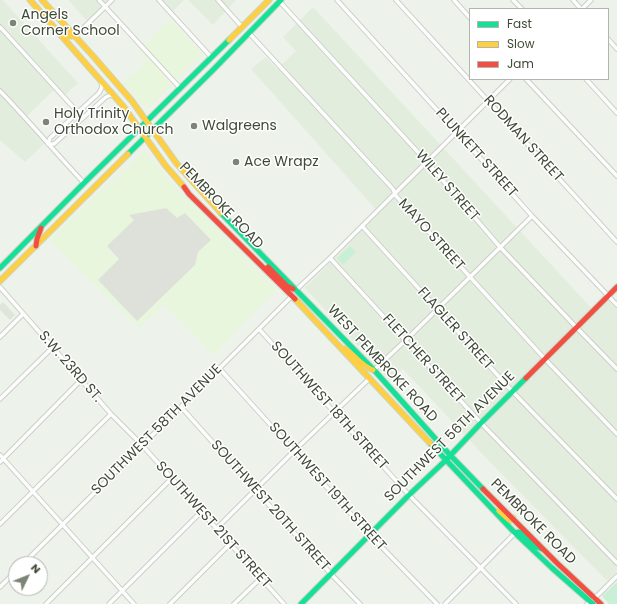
<!DOCTYPE html>
<style>
body{margin:0}
#map{position:relative;width:617px;height:604px;overflow:hidden;background:#edf2eb;font-family:Poppins,sans-serif}
canvas{display:block}
.legend{position:absolute;left:469px;top:8px;width:140px;height:72px;box-sizing:border-box;background:#fff;border:1px solid #b2b6af;margin:0;padding:5px 7px;list-style:none;font-size:12px;color:#3e4936}
.legend li{display:flex;align-items:center;gap:8px;height:20px}
.legend b{width:20px;border:1px solid #b2b6af}
.north{position:absolute;left:8px;top:556px;width:40px;height:40px;box-sizing:border-box;background:#fff;border:1px solid #b2b6af;border-radius:50%;rotate:47deg;font-size:11px;font-weight:700;line-height:16px;text-align:center;color:#3e4936}
.north::after{content:'';display:block;margin:auto;width:14px;height:18px;background:#7b8475;clip-path:polygon(50% 0,100% 100%,50% 72%,0 100%)}
</style>
<div id="map">
<canvas width="617" height="604"></canvas>
<ul class="legend">
<li><b style="height:5px;background:#16e098"></b>Fast</li>
<li><b style="height:5px;background:#ffcf43"></b>Slow</li>
<li><b style="height:5px;background:#f24e42"></b>Jam</li>
</ul>
<div class="north">N</div>
</div>
<script>
const c = document.querySelector('canvas').getContext('2d');
c.lineJoin = 'round';
function paint(path, color) {
  c.fillStyle = color;
  c.fill(path, 'evenodd');
}
function strokePath(path, color, width, dash) {
  c.strokeStyle = color;
  c.lineWidth = width;
  c.lineCap = dash ? 'butt' : 'round';
  c.setLineDash(dash || []);
  c.stroke(path);
}
function label(font, color, halo, rows, align = 'center') {
  c.font = font + ' Poppins,sans-serif';
  c.lineWidth = 3;
  c.setLineDash([]);
  c.textBaseline = 'middle';
  c.strokeStyle = halo;
  c.fillStyle = color;
  for (const [text, x, y, turn = 0] of rows) {
    c.save();
    c.translate(x, y);
    c.rotate((+turn || 0) * Math.PI / 180);
    c.textAlign = isNaN(turn) ? turn : align;
    if (halo) c.strokeText(text, 0, 0);
    c.fillText(text, 0, 0);
    c.restore();
  }
}
const residential = new Path2D(`
 M0 0H3L78 83 65 95 56 88 24 119 45 143 25 162 0 140Z
 M68 0H108L88 22Z
 M163 0H184L173 11Z
 M188 0H236L213 25Z
 M313 7 595 312 608 301 617 309V571L607 581 488 460 403 369 390 381 305 288 379 213 251 69 266 57 277 69 296 51 283 37Z`);
const commercial = new Path2D(`
 M170 19 202 53 201 56 150 107H146L142 105 123 83 147 61 139 51Z
 M144 151 179 191 277 289 213 355 164 304 139 328 49 240Z`);
const industrial = new Path2D(`
 M3 302 15 315 10 320 0 310V305Z`);
const green = new Path2D(`
 M350 246 356 252 343 265 337 258Z
 M617 582V604H609L602 596Z`);
const parking = new Path2D(`
 M166 208 177 218 185 213 211 240 198 252 195 265 137 321 98 280 119 259 107 246 134 220 129 215Z`);
const street = new Path2D(`
 M99 0 180 88
 M159 0 211 57
 M218 0 242 27
 M337 0 457 132 532 216 617 305
 M396 0 617 242
 M454 0 470 18
 M513 0 522 9
 M573 0 581 9
 M280 2 427 162 500 247 577 328 617 369
 M582 9 591 0
 M0 27 83 118
 M249 33 393 189 396 196 545 359 617 434
 M75 36 112 0
 M608 39 617 49
 M526 79 617 176
 M586 79 617 113
 M101 82 102 87 99 93 50 138 48 144H54L106 97 111 95 113 96
 M0 91C29 121 56 153 84 183
 M362 226 512 391 617 499
 M330 258 481 423 617 563
 M0 287 111 414 142 445 284 604
 M296 290 330 258 510 79
 M259 329 409 495 516 604
 M0 337 23 314
 M219 368 370 535 437 604
 M374 370 406 340 532 216
 M0 399 53 347
 M181 407 331 574 360 604
 M0 455 134 604
 M0 462 81 380
 M0 524 111 414
 M217 528 294 451 370 378
 M23 564 292 296
 M0 587 16 571
 M46 604 171 479
 M109 604 201 512
 M170 604 230 544
 M234 604 261 578
 M445 604 515 533
 M587 604 599 594 617 576`);
const fast = new Path2D(`
 M128 154 213 70 281 0
 M221 213 374 370 450 455 483 489
 M0 268 84 183 229 40
 M430 443 515 533 552 568 593 604
 M515 533 519 532 522 533 536 547 542 549
 M301 604 409 495 446 460 481 423 526 378`);
const slow = new Path2D(`
 M30 0 123 106 165 165 184 187
 M42 0 93 56 132 101 177 164 221 213
 M60 31 67 36H75
 M229 40 269 0
 M0 281 128 154
 M295 299 430 443
 M345 349C355 355 361 366 373 370
 M499 511 509 520H511L513 518`);
const jam = new Path2D(`
 M184 187 189 194 295 299
 M36 246 37 239 41 228
 M268 267 287 286 293 289
 M526 378 617 287
 M483 489 557 563 601 604`);
const markers = [
 [13,23,4,"#7b8475"],
 [46,122,4,"#7b8475"],
 [194,126,4,"#7b8475"],
 [236,162,4,"#7b8475"]
];
const poiNames = [
 ["Angels",21,15],
 ["Corner School",21,31],
 ["Holy Trinity",54,114],
 ["Orthodox Church",54,130],
 ["Walgreens",202,126],
 ["Ace Wrapz",244,162]
];
const streetNames = [
 ["RODMAN STREET",523,139,48],
 ["PLUNKETT STREET",476,153,48],
 ["WILEY STREET",447,186,49],
 ["PEMBROKE ROAD",221,206,46],
 ["MAYO STREET",431,235,48],
 ["FLAGLER STREET",455,329,48],
 ["FLETCHER STREET",423,359,48],
 ["WEST PEMBROKE ROAD",382,364,47],
 ["S.W. 23RD ST.",70,367,49],
 ["SOUTHWEST 18TH STREET",329,406,48],
 ["SOUTHWEST 58TH AVENUE",157,430,-45],
 ["SOUTHWEST 56TH AVENUE",450,437,-45],
 ["SOUTHWEST 19TH STREET",327,487,48],
 ["SOUTHWEST 20TH STREET",270,506,48],
 ["PEMBROKE ROAD",533,522,45],
 ["SOUTHWEST 21ST STREET",213,525,48]
];
paint(residential, '#e3edde');
paint(commercial, '#e8f6dd');
paint(industrial, '#dee5da');
paint(green, '#caefd7');
paint(parking, '#dee1da');
strokePath(street, '#cacfc7', 5.5);
strokePath(fast, '#c9d5c4', 7);
strokePath(slow, '#c9d5c4', 7);
strokePath(jam, '#c9d5c4', 7);
strokePath(street, '#fcfdfc', 3.5);
strokePath(fast, '#16e098', 5);
strokePath(slow, '#ffcf43', 5);
strokePath(jam, '#f24e42', 5);
for (const [x, y, r, color] of markers) {
  const dot = new Path2D();
  dot.arc(x, y, r, 0, 2 * Math.PI);
  c.fillStyle = color;
  c.fill(dot);
  strokePath(dot, '#fff', 1.5);
}
label('14px', '#3e4936', '#fff', poiNames, 'left');
label('14px', '#3e4936', '#fff', streetNames);
</script>
